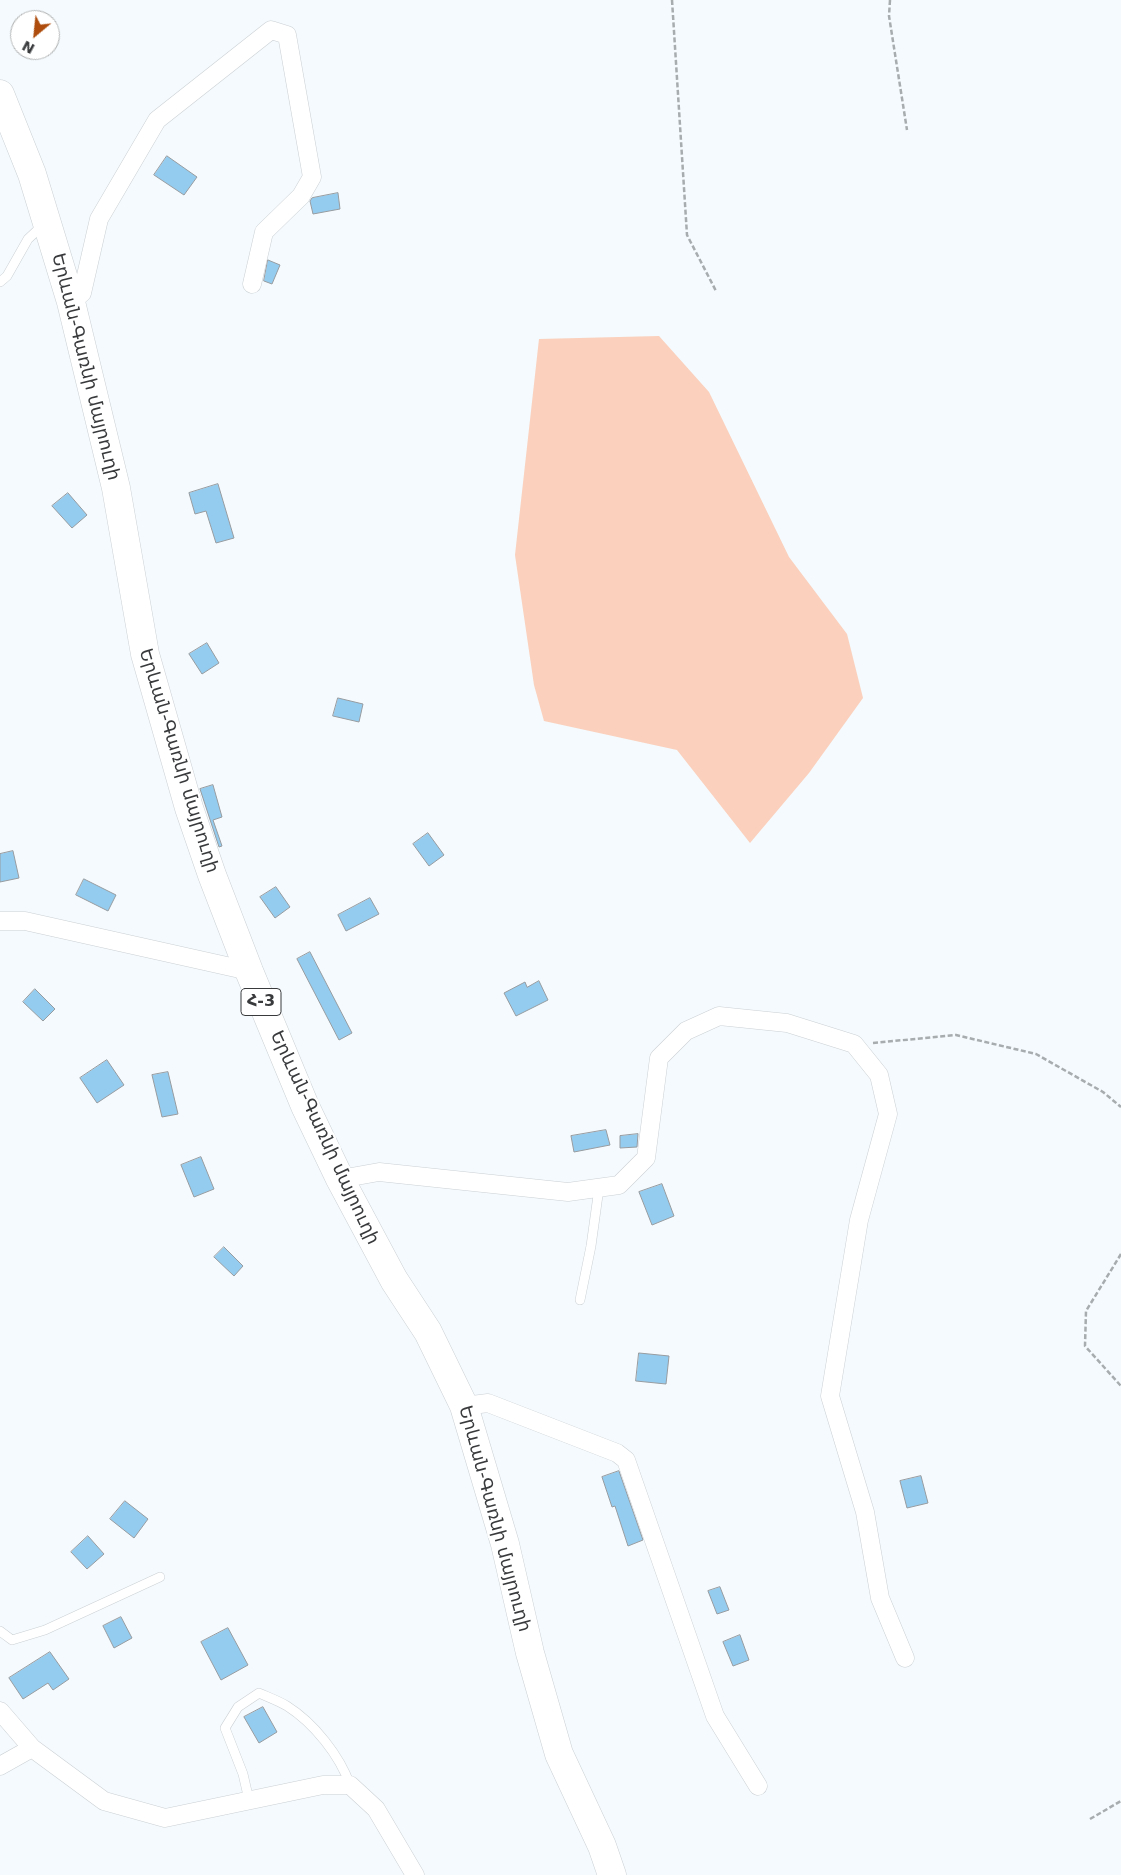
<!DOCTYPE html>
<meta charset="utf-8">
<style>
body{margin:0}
#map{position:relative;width:1121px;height:1875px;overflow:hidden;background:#f4fafd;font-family:"DejaVu Sans",sans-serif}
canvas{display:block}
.north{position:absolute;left:10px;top:10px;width:50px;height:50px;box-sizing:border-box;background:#fff;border:1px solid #afb0b1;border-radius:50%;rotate:208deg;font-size:14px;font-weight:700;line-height:20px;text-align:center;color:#383a3c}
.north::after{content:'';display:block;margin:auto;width:18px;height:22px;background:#ad4c0c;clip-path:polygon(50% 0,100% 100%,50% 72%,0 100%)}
</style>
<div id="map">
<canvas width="1121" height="1875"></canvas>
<div class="north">N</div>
</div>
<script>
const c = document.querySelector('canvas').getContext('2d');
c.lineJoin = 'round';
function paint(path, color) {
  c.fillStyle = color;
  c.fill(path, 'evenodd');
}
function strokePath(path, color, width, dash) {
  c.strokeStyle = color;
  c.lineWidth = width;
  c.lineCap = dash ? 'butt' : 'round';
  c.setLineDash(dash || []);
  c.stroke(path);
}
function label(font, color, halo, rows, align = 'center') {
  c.font = font + ' "DejaVu Sans","Noto Sans Armenian",sans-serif';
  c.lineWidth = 4.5;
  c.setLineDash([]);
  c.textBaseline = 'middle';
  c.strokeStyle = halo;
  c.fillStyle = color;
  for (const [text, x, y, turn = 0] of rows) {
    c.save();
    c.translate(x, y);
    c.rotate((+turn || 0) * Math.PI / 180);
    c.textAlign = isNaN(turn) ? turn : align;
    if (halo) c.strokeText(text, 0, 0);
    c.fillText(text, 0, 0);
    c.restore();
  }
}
const green = new Path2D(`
 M659 336 709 392 789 557 847 634 863 698 809 773 750 843 677 750 544 721 534 685 515 555 539 339Z`);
const building = new Path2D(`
 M167 156 197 177 184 195 154 175Z
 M338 193 340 209 313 214 310 201 312 198Z
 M268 260 280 265 272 284 264 281Z
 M218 484 234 538 216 543 206 511 195 514 189 493Z
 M68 493 87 515 72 528 52 506Z
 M207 643 219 663 202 674 189 654Z
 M338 698 363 704 359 722 333 716Z
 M213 785 222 817 213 820 222 846 219 847 200 789Z
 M428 833 444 855 429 866 413 844Z
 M13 851 19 878 0 882V854Z
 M84 879 116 895 108 911 76 895Z
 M276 887 290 907 275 918 260 897Z
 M370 898 379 914 346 931 338 915Z
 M310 952 352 1033 339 1040 297 959Z
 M539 981 548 1000 516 1016 504 993 525 982 527 987Z
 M35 989 55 1009 43 1021 23 1002Z
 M107 1060 124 1085 97 1103 80 1078Z
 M168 1072 178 1114 162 1117 152 1075Z
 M606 1130 610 1145 574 1152 571 1136Z
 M638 1134 637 1147 620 1148V1136Z
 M201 1157 214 1189 194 1197 181 1165Z
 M662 1184 674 1216 652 1225 639 1192Z
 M224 1247 243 1266 234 1276 214 1257Z
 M639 1353 669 1356 666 1384 636 1381Z
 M619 1471 643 1540 628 1546 615 1506 612 1507 602 1477Z
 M921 1476 928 1503 907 1508 900 1481Z
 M125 1501 148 1519 134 1538 110 1519Z
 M88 1536 104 1554 87 1569 71 1552Z
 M720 1587 729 1610 717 1614 708 1591Z
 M121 1617 132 1638 114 1648 103 1626Z
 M228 1628 248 1665 221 1680 201 1642Z
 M740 1635 749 1660 733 1666 723 1642Z
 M50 1652 69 1679 53 1690 48 1683 23 1699 9 1678Z
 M263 1707 277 1732 259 1743 244 1717Z`);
const path = new Path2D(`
 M672 0 687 235 716 291
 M890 0 889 16 907 130
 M873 1043 956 1035 1036 1054 1103 1092 1121 1107
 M1121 1254 1086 1311 1085 1346 1121 1386
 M1090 1819 1121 1801`);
const lane = new Path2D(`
 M0 282 7 276 28 239 43 225
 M580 1300 591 1246 599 1188
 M0 1631 12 1640 45 1630 160 1577
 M249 1800 243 1774 225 1728 238 1707 259 1693C268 1697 279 1701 287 1706 314 1723 340 1756 350 1785`);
const street = new Path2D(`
 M71 302 82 293 99 219 157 120 271 30 287 35 312 177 301 196 264 232 252 284
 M0 921H25L249 971
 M340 1179 379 1172 568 1192 619 1185 646 1158 659 1058 686 1031 719 1016 787 1023 854 1044 879 1075 888 1114 859 1220 830 1396 865 1512 880 1598 905 1658
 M464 1406 488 1403 617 1453 626 1460 715 1716 758 1786
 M0 1711 32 1748 104 1801 165 1818 323 1785H350L376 1809 415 1875
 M0 1766 32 1748`);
const primary = new Path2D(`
 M0 94 32 174 71 302 116 488 145 654 189 808 212 875 249 971 305 1106 340 1179 394 1280 428 1332 464 1406 505 1544 530 1653 559 1754 602 1846 612 1875`);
const shields = [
 [261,1002,40]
];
const shieldNames = [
 ["Հ-3",261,1002]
];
const streetNames = [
 ["Երևան-Գառնի մայրուղի",85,367,76],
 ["Երևան-Գառնի մայրուղի",178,761,73],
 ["Երևան-Գառնի մայրուղի",324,1138,65],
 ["Երևան-Գառնի մայրուղի",494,1519,75]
];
paint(green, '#fbd0bc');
paint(building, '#94ccf0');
strokePath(building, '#979ca0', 1);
strokePath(lane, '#cbd0d4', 10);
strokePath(street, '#cbd0d4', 19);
strokePath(primary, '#cbd0d4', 29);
strokePath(path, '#a7acae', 2.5, [5, 2.5]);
strokePath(lane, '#fff', 9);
strokePath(street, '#fff', 18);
strokePath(primary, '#fff', 28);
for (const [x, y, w] of shields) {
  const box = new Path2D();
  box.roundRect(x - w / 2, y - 13.5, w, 27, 4);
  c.fillStyle = '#fff';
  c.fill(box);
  strokePath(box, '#383a3c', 1);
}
label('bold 16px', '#383a3c', null, shieldNames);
label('18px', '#383a3c', '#fff', streetNames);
</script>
